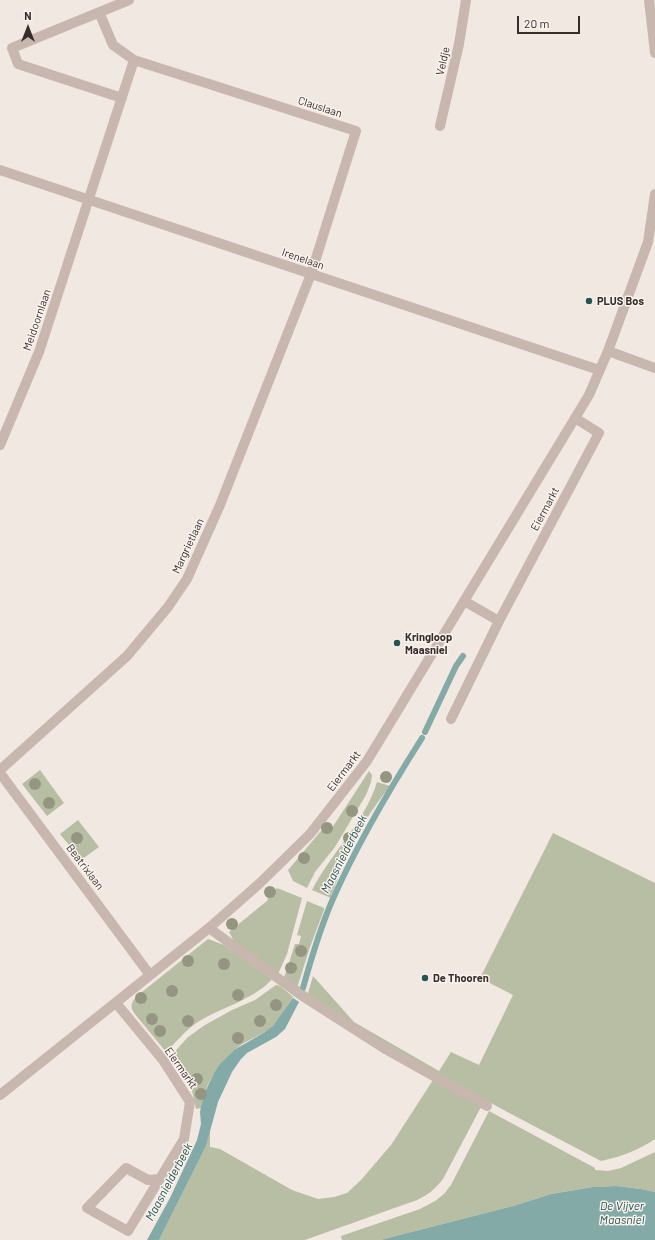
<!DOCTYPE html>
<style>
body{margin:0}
#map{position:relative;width:655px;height:1240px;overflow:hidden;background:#f1e8e1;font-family:Barlow,sans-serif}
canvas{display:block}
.north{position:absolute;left:8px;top:8px;width:40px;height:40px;-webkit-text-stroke:3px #f9f2ed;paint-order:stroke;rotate:0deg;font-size:11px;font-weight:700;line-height:16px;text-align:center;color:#372e2c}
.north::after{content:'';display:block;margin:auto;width:14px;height:18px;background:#372e2c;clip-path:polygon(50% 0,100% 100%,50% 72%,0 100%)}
.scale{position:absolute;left:517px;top:16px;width:63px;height:18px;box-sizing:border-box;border:2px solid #372e2c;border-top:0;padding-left:5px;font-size:12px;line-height:14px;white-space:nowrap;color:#372e2c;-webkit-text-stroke:3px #f9f2ed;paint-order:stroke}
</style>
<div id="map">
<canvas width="655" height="1240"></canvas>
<div class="north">N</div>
<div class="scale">20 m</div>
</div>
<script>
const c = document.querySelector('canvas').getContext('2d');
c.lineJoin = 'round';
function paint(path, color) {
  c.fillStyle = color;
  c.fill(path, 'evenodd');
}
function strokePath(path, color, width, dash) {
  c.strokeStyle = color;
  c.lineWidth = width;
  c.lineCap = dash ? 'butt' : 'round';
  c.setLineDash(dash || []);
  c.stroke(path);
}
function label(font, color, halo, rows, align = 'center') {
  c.font = font + ' Barlow,sans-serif';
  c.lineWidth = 3;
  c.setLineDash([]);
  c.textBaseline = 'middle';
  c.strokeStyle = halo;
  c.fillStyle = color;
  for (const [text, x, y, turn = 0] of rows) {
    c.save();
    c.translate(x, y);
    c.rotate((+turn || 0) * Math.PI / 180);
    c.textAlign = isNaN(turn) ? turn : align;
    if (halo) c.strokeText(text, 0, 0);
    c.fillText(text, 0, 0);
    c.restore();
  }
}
const green = new Path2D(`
 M40 770 64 803 47 816 22 784Z
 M369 771 372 775 371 782 366 795 335 847 315 872 307 888 293 881 288 870 289 869 325 826 332 828Z
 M377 782 390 786C381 798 372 809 365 822 351 845 341 869 332 894L331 893V898L312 890C331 853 365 822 377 782Z
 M78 820 99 847 81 860 60 834Z
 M553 833 655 883V1139C639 1150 620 1157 601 1161L511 1114 390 1048 284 978 295 944H299L301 936 297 935 307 901 324 908V910L310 947 298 985H297L308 993 313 976 354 1022 439 1071 451 1052 479 1065 513 995 480 978Z
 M277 888 302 898 287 954 278 974 234 941 229 932 268 900 267 898Z
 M208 939 224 945 272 979C256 998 224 1007 203 1019 188 1027 178 1040 166 1052L134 1013C130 1007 131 1002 137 996Z
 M276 985 280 986 296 999 291 996 293 998C286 1007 280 1020 271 1028 262 1035 251 1038 241 1045 221 1059 204 1084 201 1108L196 1109 190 1081 170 1057 188 1037 205 1025 232 1010 255 1000Z
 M433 1080 481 1107 443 1179C435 1189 428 1195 417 1200L305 1240H159L206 1146 210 1129V1147L220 1149 292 1190 318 1199 334 1197 347 1193 361 1180 391 1145Z
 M489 1111 595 1168V1170L608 1171 621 1168 655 1152V1192L641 1189 616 1186 593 1187 551 1194 513 1206 380 1240H342L341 1236 420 1209 435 1201 444 1194 451 1185Z`);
const water = new Path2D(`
 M293 998 299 1002 285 1029 276 1037 247 1053 241 1059 232 1072 218 1102 206 1146 159 1240H147L170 1198 197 1140 201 1124 200 1112 202 1102 205 1092 214 1073 220 1064 234 1050 265 1032 273 1026Z
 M616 1186 641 1189 655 1192V1240H380L513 1206 551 1194 593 1187Z`);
const stream = new Path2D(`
 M425 732 456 666 463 656
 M303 988C311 959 320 929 332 901 357 844 389 790 422 738`);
const lane = new Path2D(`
 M440 126 459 44 466 0
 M209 928 301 995 387 1050 487 1106
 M116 1003 163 1060 190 1102 184 1139 128 1231 87 1208 126 1168 148 1180 160 1179`);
const street = new Path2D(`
 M649 0 655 53
 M99 12 113 45 134 60
 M122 98 18 64 12 48 129 0
 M0 170 599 370
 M608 351 655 368
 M0 445 39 352 134 60 356 131 311 274 220 505 187 579 168 607 127 656 0 770
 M464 601 499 621
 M451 719 499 621 599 433 575 418
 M0 773 150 975
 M0 1095 209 928 260 883 310 834 367 761 589 395 608 351 648 242 655 194`);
const trees = [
 [386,777],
 [35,784],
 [49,803],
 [352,811],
 [327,828],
 [77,838],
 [349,838],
 [304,858],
 [270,892],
 [232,924],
 [301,951],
 [188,961],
 [224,964],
 [291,968],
 [172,991],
 [238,995],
 [141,998],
 [276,1005],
 [152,1019],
 [188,1021],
 [260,1021],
 [160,1031],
 [238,1038],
 [197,1079],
 [201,1094]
];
const markers = [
 [589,301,4,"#265452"],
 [397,643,4,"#265452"],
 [425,978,4,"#265452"]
];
const streetNames = [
 ["Veldje",443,61,-77],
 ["Clauslaan",320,107,18],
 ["Irenelaan",303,259,19],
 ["Meidoornlaan",37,320,-71],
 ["Eiermarkt",545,509,-62],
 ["Margrietlaan",188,546,-65],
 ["Eiermarkt",344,771,-53],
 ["Beatrixlaan",85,867,53],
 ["Eiermarkt",181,1068,55]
];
const poiNames = [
 ["PLUS Bos",597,301],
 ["Kringloop",405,637],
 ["Maasniel",405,650],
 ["De Thooren",433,978]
];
const waterNames = [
 ["Maasnielderbeek",344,854,-63],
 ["Maasnielderbeek",169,1182,-62],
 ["De Vijver",622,1206],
 ["Maasniel",622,1220]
];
paint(green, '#b8bea3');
paint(water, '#83aaa7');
strokePath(stream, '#83aaa7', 6);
strokePath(lane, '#c8b7ae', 10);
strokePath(street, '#c8b7ae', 10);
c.fillStyle = '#959681';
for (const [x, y] of trees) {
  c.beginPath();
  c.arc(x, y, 6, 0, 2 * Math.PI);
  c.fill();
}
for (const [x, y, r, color] of markers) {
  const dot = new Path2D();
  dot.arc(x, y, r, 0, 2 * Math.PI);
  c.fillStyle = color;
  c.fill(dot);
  strokePath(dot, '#f9f2ed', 1.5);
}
label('11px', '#372e2c', '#f9f2ed', streetNames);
label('bold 11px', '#372e2c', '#f9f2ed', poiNames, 'left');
label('italic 12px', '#265452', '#f9f2ed', waterNames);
</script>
